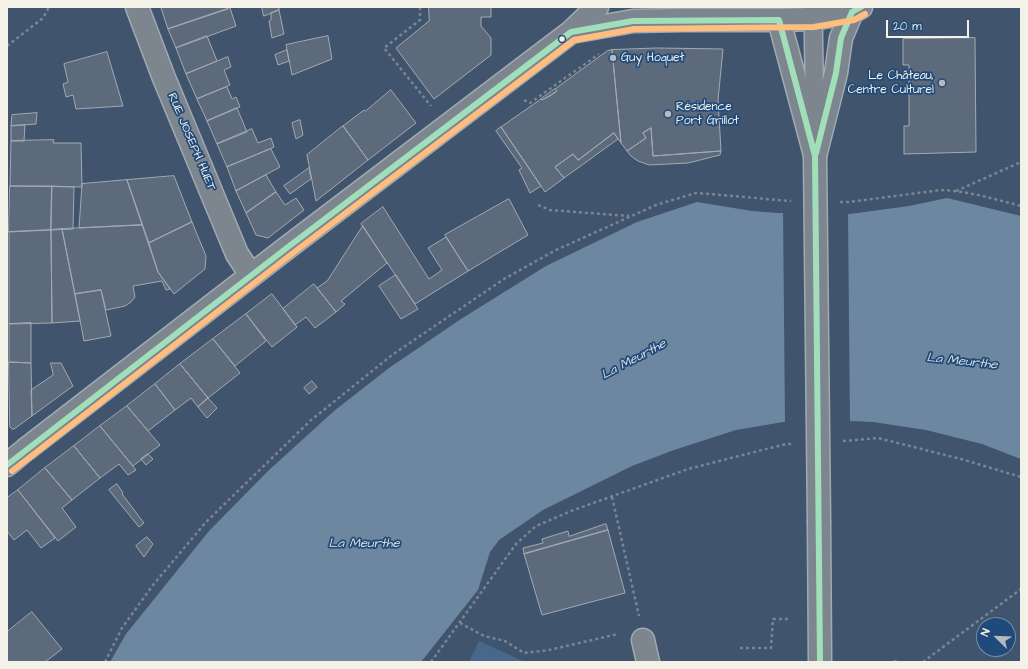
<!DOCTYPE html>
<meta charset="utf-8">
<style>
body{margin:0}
#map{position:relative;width:1028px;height:669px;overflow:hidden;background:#40556d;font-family:"Architects Daughter",sans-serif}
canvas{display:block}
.frame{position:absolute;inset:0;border:8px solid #f4f1e8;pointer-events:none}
.north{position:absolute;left:976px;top:617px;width:40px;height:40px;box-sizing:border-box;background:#1f4a7a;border:1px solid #748da6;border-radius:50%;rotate:293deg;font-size:11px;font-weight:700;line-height:16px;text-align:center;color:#f4f1e8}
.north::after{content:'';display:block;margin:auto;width:14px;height:18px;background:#b5babd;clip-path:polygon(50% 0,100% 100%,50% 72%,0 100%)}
.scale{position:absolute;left:886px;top:20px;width:83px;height:18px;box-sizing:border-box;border:2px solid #f4f1e8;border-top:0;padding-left:5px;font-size:12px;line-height:14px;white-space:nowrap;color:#f4f1e8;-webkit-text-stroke:3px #1f4a7a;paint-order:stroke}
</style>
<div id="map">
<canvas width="1028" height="669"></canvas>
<div class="frame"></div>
<div class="north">N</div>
<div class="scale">20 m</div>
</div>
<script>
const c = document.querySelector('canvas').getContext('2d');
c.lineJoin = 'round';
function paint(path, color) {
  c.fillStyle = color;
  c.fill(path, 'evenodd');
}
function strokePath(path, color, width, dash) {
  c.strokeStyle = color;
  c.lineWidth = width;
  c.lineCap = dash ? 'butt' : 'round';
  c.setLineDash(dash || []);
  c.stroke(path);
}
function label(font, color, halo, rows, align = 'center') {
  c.font = font + ' "Architects Daughter",sans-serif';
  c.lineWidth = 3.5;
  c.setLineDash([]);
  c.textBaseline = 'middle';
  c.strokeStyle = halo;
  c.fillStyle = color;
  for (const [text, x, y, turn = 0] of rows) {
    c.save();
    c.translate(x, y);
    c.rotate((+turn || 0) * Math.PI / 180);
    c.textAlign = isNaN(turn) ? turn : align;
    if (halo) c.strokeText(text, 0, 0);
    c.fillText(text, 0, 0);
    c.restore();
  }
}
const green = new Path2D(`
 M479 641 525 662H469Z`);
const water = new Path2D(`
 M947 198 1021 216V459L982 444 926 430 873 422 829 420 783 422 736 430 674 450 632 466 543 510 499 540 490 552 478 590 421 662H110L126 634 209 531 268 471 334 411 389 368 461 319 546 266 637 222 697 202 752 211 777 213 850 214 909 206Z`);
const pier = new Path2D(`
 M783 211 848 212 850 423 829 422 785 424Z`);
const building = new Path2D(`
 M164 7H228V9L168 29 161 8Z
 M262 7H279V10L264 16Z
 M429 7H491V17H481V26L491 38V55L434 99 396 48 429 21Z
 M230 8 236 26 176 48 168 29Z
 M279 10 284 34 272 38 269 21 271 20V13Z
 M207 36 217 61 186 74 176 48Z
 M328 36 332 59 292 75 286 45Z
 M975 38 976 152 904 154V126H909V65H903V39Z
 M657 48 723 49 718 100 721 151 653 156 651 128 643 133 646 138 627 151 621 143 612 50Z
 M287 50 289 61 278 65 275 55Z
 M612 50 621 143 614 133 578 160 573 154 555 167 564 178 545 192 501 127 541 99 542 100 550 96 557 91 555 89 607 51Z
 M107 52 123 106 76 109 73 95 66 97 63 84 68 82 64 64Z
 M228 57 231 67 224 70 230 85 197 99 186 74Z
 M227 87 232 99 236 97 240 107 207 121 197 99Z
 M555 89 557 91 542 100 541 99Z
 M391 90 416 123 368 160 343 126 364 110 365 111Z
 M237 108 247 132 217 144 207 121Z
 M37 113 36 124 11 126 12 115Z
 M300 120 303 135 296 139 292 123Z
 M25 125 24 141H11V126Z
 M343 126 368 160 316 201 307 155Z
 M501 127 541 186 530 193 519 170 522 168 496 131Z
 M651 128 653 156 721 151 720 155 688 163 649 165 638 161 631 156 627 151 646 138 643 133Z
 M252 129 258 143 271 138 274 147 227 167 217 144Z
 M614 133 618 139 564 178 555 167 573 154 578 160Z
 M54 140 53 143H81L82 187 10 186 11 141Z
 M271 149 280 167 236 191 227 167Z
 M309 168 311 179 290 194 284 186Z
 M266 175 276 192 246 213 236 191Z
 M174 176 192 222 149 243 127 180Z
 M127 180 142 225 79 228 82 184Z
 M10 186H52L51 230 9 232Z
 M52 186 74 187 73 229 51 230Z
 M276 192 285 205 296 198 304 210 268 238 256 235 246 213Z
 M509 199 528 235 468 271 445 235Z
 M383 207 429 279 442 270 428 248 446 237 468 271 415 304 361 224Z
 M192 222 206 256 205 269 174 294 158 272 149 243Z
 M142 225 158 272 170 289 166 290 162 281 133 286 135 297 131 302 125 306 106 310 101 290 75 294 62 229Z
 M363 226 387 263 341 301 345 304 336 312 317 288 327 281Z
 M62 229 80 321 52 323 51 230Z
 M51 230 52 323 9 324V232Z
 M396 275 418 309 401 319 379 286Z
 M314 284 336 312 315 328 306 317 295 325 283 309Z
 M101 290 111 336 84 341 75 294Z
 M272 294 297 327 272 347 246 314Z
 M246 314 266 341 235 366 213 339Z
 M31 323V363L9 362V324Z
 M213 339 240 373 208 398 180 364Z
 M9 362 31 363 32 416 14 429H12L10 427Z
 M51 363H61L73 386 32 416 31 390 53 375Z
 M180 364 208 398 198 407 191 398 175 410 155 384Z
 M312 381 317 387 309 394 304 388Z
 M155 384 175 410 148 431 127 406Z
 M208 398 217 408 207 418 198 407Z
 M127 406 160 445 133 466 100 426Z
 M100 426 136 470 128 475 119 464 100 478 74 446Z
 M74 446 100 478 72 500 45 468Z
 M148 454 153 459 146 465 141 459Z
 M45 468 72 500 62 508 76 527 58 541 18 490Z
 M117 484 123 493 122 494 144 523 139 527 109 490Z
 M18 490 55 538 41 548 27 530 14 540 7 531V498Z
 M606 524 608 530 524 554 523 548 543 543 542 539 568 531 569 536Z
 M608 530 625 593 542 615 524 554Z
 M147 537 153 544 144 557 136 546Z
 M32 612 62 649 45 662H7V632Z`);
const path = new Path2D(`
 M420 7V20L384 48 431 106
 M7 46 43 18 49 7
 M524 100 530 103 599 54
 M956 191 1021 162
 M840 202H849L941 190C968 191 994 199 1021 206
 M538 205 550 210 629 216
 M843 441 878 438 961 459 1021 477
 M612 497 639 616
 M460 623 484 636 505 641 524 653 549 650 618 634
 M740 648H771L773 619H788
 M105 662 122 628 153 585 206 522 310 421 392 355 504 279 556 250 656 205 696 193 791 201
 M431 662 516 544 536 526 571 511 688 469 786 444H794
 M894 662 895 661 897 662
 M923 662 1021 589`);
const service = new Path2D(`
 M813 7 815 135`);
const minor = new Path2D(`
 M137 7 164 78 237 254 251 275
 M643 640 648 662`);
const tertiary = new Path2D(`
 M779 20 815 155
 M815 156 836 73 841 38 852 12
 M819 523 820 662`);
const secondary = new Path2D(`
 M571 32 633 21 682 20H779L813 19 852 12 861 7
 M7 465 25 450 288 247 571 32 597 7`);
const tertiaryBridge = new Path2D(`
 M815 156 819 523`);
const bus1 = new Path2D(`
 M816 153 836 73 841 38 852 12 861 7
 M7 465 288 247 571 32 633 21 779 20 815 156 820 662`);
const bus2 = new Path2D(`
 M12 471 293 253 574 40 634 29 814 27 854 20 865 14`);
const markers = [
 [562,39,3.5,"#f4f1e8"],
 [613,58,4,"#b5babd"],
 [942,83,4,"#b5babd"],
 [668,114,4,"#b5babd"]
];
const poiNames = [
 ["Guy Hoquet",621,58],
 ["Le Château,",934,76,"right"],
 ["Centre Culturel",934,90,"right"],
 ["Résidence",676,107],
 ["Port Grillot",676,121]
];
const streetNames = [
 ["RUE JOSEPH HUET",191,142,67]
];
const waterNames = [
 ["La Meurthe",634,360,-28],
 ["La Meurthe",962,362,6],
 ["La Meurthe",364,544]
];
paint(green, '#48688b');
paint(water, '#6e87a1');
paint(pier, '#40556d');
paint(building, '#5c6a7b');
strokePath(building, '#a1aab3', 1);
strokePath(service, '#a1aab3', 20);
strokePath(minor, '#a1aab3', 25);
strokePath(tertiary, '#a1aab3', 25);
strokePath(secondary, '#a1aab3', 25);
strokePath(path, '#7a8590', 2.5, [3, 3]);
strokePath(service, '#7d868f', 17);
strokePath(minor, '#7d868f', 22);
strokePath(tertiary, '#7d868f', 22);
strokePath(secondary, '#7d868f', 22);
strokePath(tertiaryBridge, '#a1aab3', 25, []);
strokePath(tertiaryBridge, '#7d868f', 22);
strokePath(bus1, '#a0dfb9', 6);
strokePath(bus2, '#ffbd80', 6);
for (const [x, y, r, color] of markers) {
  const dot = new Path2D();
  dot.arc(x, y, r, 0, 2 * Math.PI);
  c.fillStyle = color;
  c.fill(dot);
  strokePath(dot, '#1f4a7a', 1.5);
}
label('12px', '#f4f1e8', '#1f4a7a', poiNames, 'left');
label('12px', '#f4f1e8', '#1f4a7a', streetNames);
label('italic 13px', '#dadddb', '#1f4a7a', waterNames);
</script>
